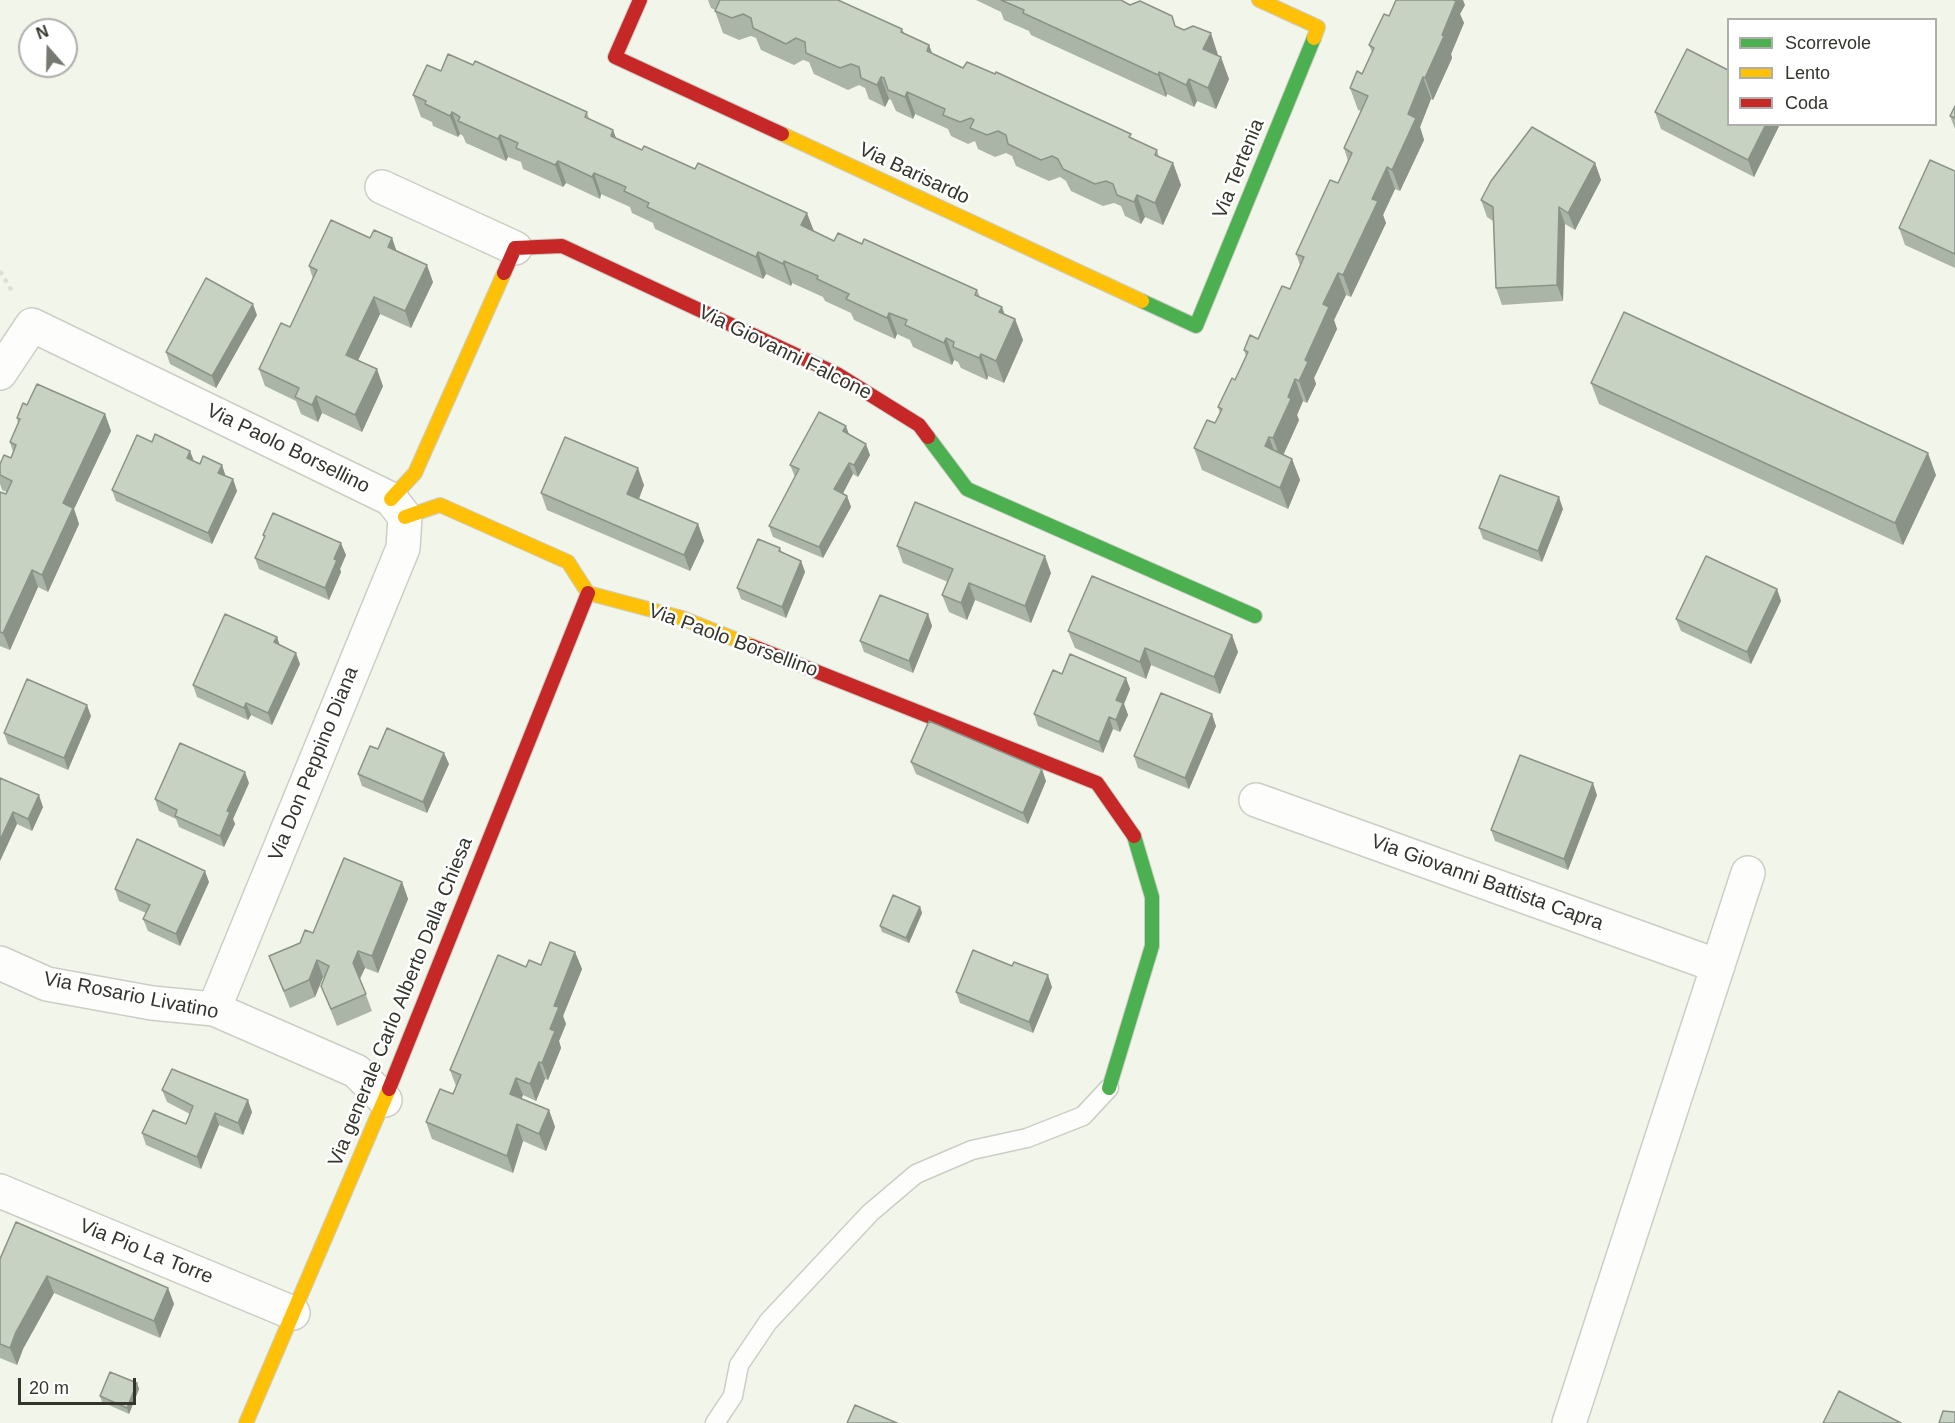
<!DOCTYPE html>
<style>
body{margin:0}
#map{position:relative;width:1955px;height:1423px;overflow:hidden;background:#f2f5e9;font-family:Helvetica,sans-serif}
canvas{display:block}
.legend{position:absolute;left:1727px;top:18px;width:210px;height:108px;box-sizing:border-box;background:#fff;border:2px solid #aeafab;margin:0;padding:8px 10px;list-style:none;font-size:18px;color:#34362d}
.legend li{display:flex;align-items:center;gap:12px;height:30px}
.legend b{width:30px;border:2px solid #aeafab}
.north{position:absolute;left:18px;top:18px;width:60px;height:60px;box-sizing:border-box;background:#fff;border:2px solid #aeafab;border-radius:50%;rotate:340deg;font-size:16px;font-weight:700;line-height:24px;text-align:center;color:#34362d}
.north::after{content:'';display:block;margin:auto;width:21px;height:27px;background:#76796f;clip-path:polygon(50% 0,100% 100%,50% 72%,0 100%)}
.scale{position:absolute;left:18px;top:1378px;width:118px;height:27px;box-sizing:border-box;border:3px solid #34362d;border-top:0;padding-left:8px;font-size:18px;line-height:21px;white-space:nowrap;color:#34362d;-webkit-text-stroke:4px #fff;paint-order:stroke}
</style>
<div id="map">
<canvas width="1955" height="1423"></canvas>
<ul class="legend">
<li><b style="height:8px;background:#4caf50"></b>Scorrevole</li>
<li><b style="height:8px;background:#ffc107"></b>Lento</li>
<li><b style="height:8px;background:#c62828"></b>Coda</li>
</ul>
<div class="north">N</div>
<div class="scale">20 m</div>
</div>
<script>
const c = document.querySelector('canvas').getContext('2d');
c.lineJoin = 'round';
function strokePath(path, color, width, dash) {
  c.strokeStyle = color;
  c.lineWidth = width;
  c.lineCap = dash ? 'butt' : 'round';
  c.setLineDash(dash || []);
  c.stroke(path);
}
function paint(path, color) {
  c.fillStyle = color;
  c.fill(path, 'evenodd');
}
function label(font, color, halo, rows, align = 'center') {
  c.font = font + ' Helvetica,sans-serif';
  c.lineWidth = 5;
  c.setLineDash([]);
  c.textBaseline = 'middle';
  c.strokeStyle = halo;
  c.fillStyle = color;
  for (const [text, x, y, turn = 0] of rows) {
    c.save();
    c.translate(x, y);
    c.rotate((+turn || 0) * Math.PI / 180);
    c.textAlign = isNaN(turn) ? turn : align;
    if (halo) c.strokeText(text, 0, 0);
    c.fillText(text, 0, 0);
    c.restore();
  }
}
const path = new Path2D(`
 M0 271 13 293`);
const lane = new Path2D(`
 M715 1423 733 1396 739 1365 768 1322 870 1213 916 1174 972 1150 1027 1138 1083 1116 1109 1088`);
const street = new Path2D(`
 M382 187 515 248
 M0 373 32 325 391 499 405 517 403 548 214 1009
 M1256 800 1718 966
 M0 963 47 984 152 1003 214 1009 356 1071 385 1100
 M0 1191 293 1313
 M1569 1423 1748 873`);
const fast = new Path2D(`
 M1142 301 1196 326 1314 38
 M928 437 967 489 1255 616
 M1109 1088 1152 946V897L1134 836`);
const slow = new Path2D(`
 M1259 0 1318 27 1314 38
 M782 134 1142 301
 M391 499 415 473 504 273
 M405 517 440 505 568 562 588 593 682 618 752 646
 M246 1423 389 1089`);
const jam = new Path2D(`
 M640 0 615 57 782 134
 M504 273 515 248 562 246 837 374 919 425 928 437
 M752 646 1097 783 1134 836
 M389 1089 588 593`);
const wall = new Path2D(`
 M708 0H838L902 29 904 33 929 45 932 53 963 68 1132 139 1157 150 1159 157 1173 163 1181 185 1163 225 1145 217 1141 224 1125 216 1121 206 1114 203 1103 206 1071 191 1066 181 1060 177 1049 181 1016 166 1012 156 1006 153 995 157 978 149 975 141 968 144 951 136 948 129 915 114 913 119 896 111 891 100 889 99 885 107 869 99 865 88 859 85 848 90 814 74 809 62 803 60 794 65 761 50 756 38 751 36 739 40 723 33 715 11V10L711 8Z
 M976 0H1121L1130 5 1175 26 1218 55 1229 79 1216 109 1197 101 1194 107 1167 94 1166 97 1031 35 1029 31 1004 20 1001 12Z
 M1465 5 1460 14 1464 23 1451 54 1452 58 1433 100 1431 99 1420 127 1424 140 1400 191 1395 189 1383 215 1386 223 1351 297 1346 295 1334 320 1337 329 1314 378 1316 384 1307 403 1303 401 1297 415 1299 420 1283 455 1292 459 1300 480 1288 509 1202 470 1194 448 1215 423 1220 413 1218 407 1235 380 1246 356 1244 350 1258 339 1290 289 1300 265 1296 254 1338 183 1348 161 1344 148 1361 111 1358 110 1350 88 1362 74 1372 52 1369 45 1389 16Z
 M473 65 587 112 589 119 613 130 616 138 834 241 862 244 977 290 980 297 1004 314 1015 319 1023 340 1004 383 988 376 987 380 961 368 958 362 954 360 952 365 913 347 910 340 897 334 895 339 854 320 851 313 825 301 823 297 792 283 791 286 766 274 763 279 655 229 653 223 632 213 630 207 601 194 600 199 566 183 563 187 523 169 521 162 508 157 506 161 466 143 463 136 460 134 458 137 433 126 432 122 421 117 413 95 441 71Z
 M1955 106V129L1950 116Z
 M1655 112 1780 124 1754 177 1661 129Z
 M1595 163 1601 180 1575 230 1565 224 1563 301 1502 305 1496 288 1493 221 1487 217 1481 200Z
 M1955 171V268L1905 245 1899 228Z
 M370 238H392L396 251 433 282 411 328 380 314 358 360 383 386 362 432 322 413 318 422 301 414 296 401 265 386 259 369 290 327 313 279 309 266Z
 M257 315 216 388 170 364 166 352Z
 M1591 383 1936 475 1903 545 1599 404Z
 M27 405 105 414 111 431 74 509 79 524 48 592 38 587 10 650 0 646V492L6 494 7 492 2 490 0 484V464L11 458 13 452 10 442 18 423 17 418Z
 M849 434 870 455 858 477 853 474 843 493 847 496 851 507 823 558 773 537 769 526 795 477 790 465Z
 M152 442 190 451 194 461 200 464 222 465 225 476 233 479 237 491 212 544 116 501 112 490Z
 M644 485 639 499 698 524 704 541 690 571 547 510 541 493Z
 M1563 509 1542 562 1483 539 1479 528Z
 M263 535 346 555 340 569 341 572 329 600 259 569 255 558 264 538Z
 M897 546 1051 573 1031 623 975 600 967 620 949 612 942 595 948 582 903 563Z
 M780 548 782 553 801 561 805 572 786 618 741 599 737 588Z
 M1777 589 1781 601 1751 664 1681 631 1676 619Z
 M928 614 932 626 913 673 864 652 860 641Z
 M1068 631 1232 635 1238 652 1220 694 1151 665 1146 679 1075 648Z
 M277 637 279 645 300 664 272 725 251 715 248 720 197 697 193 685Z
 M1062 674 1126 678 1130 689 1124 704 1128 715 1120 732 1113 729 1103 753 1038 726 1034 714Z
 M91 716 68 770 8 744 4 733Z
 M1216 726 1189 789 1138 768 1134 756Z
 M378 749 449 764 427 813 362 786 358 774Z
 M911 762 1046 781 1028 824 916 774Z
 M0 778 43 807 32 831 17 824 0 861Z
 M249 783 233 819 235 824 224 847 179 827 176 819 159 811 155 799Z
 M1597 795 1568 870 1495 841 1491 830Z
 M209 882 180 946 148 931 143 919 146 913 119 901 115 889Z
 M402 882 408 899 378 973 365 968 360 979 372 1011 337 1026 321 986 324 978 323 977 315 997 290 1008 269 956 300 943 313 933Z
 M920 907 922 913 909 943 882 932 880 926Z
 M575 952 582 969 563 1016 566 1024 559 1041 561 1048 548 1080 545 1079 536 1101 523 1095 521 1099 549 1110 555 1127 546 1151 523 1141 513 1173 432 1139 426 1122 453 1094 456 1086 450 1070 526 967 541 965Z
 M1012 966 1052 987 1033 1033 960 1003 956 992Z
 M162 1090 252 1112 243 1135 219 1125 201 1169 146 1145 142 1133 186 1124 190 1114 167 1102Z
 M0 1259 168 1288 174 1304 160 1338 54 1293 23 1349 17 1365 0 1358Z
 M137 1383 139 1389 129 1414 102 1402 100 1396Z`);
const shadedWall = new Path2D(`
 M1450 0H1463L1465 5 1460 14 1464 23 1451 54 1452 58 1433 100 1425 78 1442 35Z
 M1211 33 1218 55 1211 71 1203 49Z
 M929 45 937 67 927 51Z
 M1221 57 1229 79 1216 109 1208 88Z
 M1159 72 1167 94 1166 97 1158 75Z
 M881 77 889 99 885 107 877 85Z
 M1423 77 1431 99 1420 127 1424 140 1400 191 1392 170 1408 114Z
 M1189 79 1197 101 1194 107 1186 85Z
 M907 92 915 114 913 119 905 97Z
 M452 112 460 134 458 137 450 116Z
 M1766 124H1780L1754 177 1748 160Z
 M613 130 621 152 611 136Z
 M500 135 508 157 506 161 498 139Z
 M558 161 566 183 563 187 555 165Z
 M1173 163 1181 185 1163 225 1155 203Z
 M1595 163 1601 180 1575 230 1568 213Z
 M1387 167 1395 189 1383 215 1386 223 1351 297 1343 275 1372 199Z
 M594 173 601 194 600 199 592 177Z
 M1137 195 1145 217 1141 224 1134 202Z
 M1559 207 1565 224 1563 301 1557 285Z
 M807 213 815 234 801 225Z
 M392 238 398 255 388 247Z
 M758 252 766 274 763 279 756 257Z
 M784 261 792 283 791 286 783 264Z
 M427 265 433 282 411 328 405 311Z
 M1338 273 1346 295 1334 320 1337 329 1314 378 1316 384 1307 403 1299 381 1305 360 1323 304Z
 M374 297 380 314 353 371 346 355Z
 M253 304 257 315 216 388 212 376Z
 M1002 307 1010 329 999 312Z
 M889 313 897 334 895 339 887 318Z
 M1015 319 1023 340 1004 383 996 361Z
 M946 338 954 360 952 365 944 343Z
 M981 354 988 376 987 380 979 358Z
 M377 369 383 386 362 432 355 415Z
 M1295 379 1303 401 1297 415 1299 420 1281 460 1273 438 1288 397Z
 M316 396 322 413 318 422 312 405Z
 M105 414 111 431 74 509 79 524 48 592 42 575 63 503Z
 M846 426 850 437 843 431Z
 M1269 437 1277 458 1265 446Z
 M866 444 870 455 858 477 854 465Z
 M190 451 194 462 187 458Z
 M1928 453 1936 475 1903 545 1895 523Z
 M1292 459 1300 480 1288 509 1280 488Z
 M849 463 853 474 839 501 834 489Z
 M222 465 226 477 218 473Z
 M638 468 644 485 634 511 627 494Z
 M233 479 237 491 212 544 208 533Z
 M847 496 851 507 823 558 819 547Z
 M1559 497 1563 509 1542 562 1538 551Z
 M698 524 704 541 690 571 684 555Z
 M341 543 346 555 340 569 341 572 329 600 325 588 334 559Z
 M1045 556 1051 573 1031 623 1025 606Z
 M801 561 805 572 786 618 782 607Z
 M32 570 38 587 10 650 3 633Z
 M969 583 975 600 967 620 961 603Z
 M1777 589 1781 601 1751 664 1747 652Z
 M928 614 932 626 913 673 909 661Z
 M1232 635 1238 652 1220 694 1214 677Z
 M277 637 281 649 274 642Z
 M1145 648 1151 665 1146 679 1140 662Z
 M296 653 300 664 272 725 268 713Z
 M1126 678 1130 689 1124 704 1128 715 1120 732 1116 720V700Z
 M246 703 251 715 248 720 244 708Z
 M87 705 91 716 68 770 64 758Z
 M1212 714 1216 726 1189 789 1185 778Z
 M1109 717 1113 729 1103 753 1099 742Z
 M444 753 449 764 427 813 423 802Z
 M1042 769 1046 781 1028 824 1023 813Z
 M245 772 249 783 233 819 235 824 224 847 220 836 227 811Z
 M1593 783 1597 795 1568 870 1564 859Z
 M39 795 43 807 32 831 28 819Z
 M13 812 17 824 0 861V840Z
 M205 871 209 882 180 946 176 934Z
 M402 882 408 899 378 973 372 956Z
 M920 907 922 913 909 943 906 938Z
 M358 951 365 968 359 980 353 963Z
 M575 952 582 969 563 1016 566 1024 559 1041 561 1048 548 1080 542 1063 554 1006Z
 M317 960 323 977 315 997 309 980Z
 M1048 975 1052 987 1033 1033 1029 1022Z
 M539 1062 545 1079 536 1101 530 1084Z
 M516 1078 523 1095 516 1111 510 1094Z
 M248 1100 252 1112 243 1135 238 1123Z
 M549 1110 555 1127 546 1151 539 1134Z
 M215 1113 219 1125 201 1169 197 1157Z
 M517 1124 523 1141 513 1173 507 1156Z
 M47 1276 54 1293 23 1349 17 1365 10 1348 16 1332Z
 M168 1288 174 1304 160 1338 154 1321Z
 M137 1383 139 1389 129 1414 127 1408Z`);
const building = new Path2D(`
 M720 0H838L902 29 901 32 929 45 927 51 963 68 967 62 995 74 996 72 1131 134 1129 137 1157 150 1155 155 1173 163 1155 203 1137 195 1134 202 1117 195 1113 184 1106 181 1095 184 1063 169 1058 159 1052 156 1041 160 1008 144 1006 135 998 131 987 135 970 128 974 120 971 118 960 122 943 115 945 109 907 92 905 97 888 90 884 78 881 77 877 85 861 78 859 67 851 64 840 68 806 53 805 42 796 38 786 44 753 28 751 18 743 14 732 18 715 11Z
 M1001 0H1121L1130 5 1140 1 1172 16 1175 26 1184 30 1193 26 1211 33 1203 49 1221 57 1208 88 1189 79 1186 85 1159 72 1158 75 1023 13 1024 10Z
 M1396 0H1453L1456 1 1442 35 1444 36 1425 78 1423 77 1408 114 1416 118 1392 170 1387 167 1372 199 1378 201 1343 275 1338 273 1323 304 1329 307 1305 360 1308 362 1299 381 1295 379 1288 397 1291 399 1273 438 1269 437 1265 446 1292 459 1280 488 1194 448 1207 420 1215 423 1222 409 1218 407 1232 378 1235 380 1248 352 1244 350 1250 335 1258 339 1282 286 1290 289 1304 257 1296 254 1330 180 1338 183 1352 153 1344 148 1368 96 1350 88 1357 71 1362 74 1374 48 1369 45 1384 14 1389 16Z
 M1687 49 1728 70V124H1766L1748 160 1655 112Z
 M448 54 473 65 475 61 587 112 585 117 613 130 611 136 642 150 644 146 695 169 698 163 807 213 801 225 834 241 838 233 862 244 864 239 977 290 975 295 1002 307 999 312 1015 319 996 361 981 354 979 358 953 347 954 342 946 338 944 343 905 325 907 320 889 313 887 318 846 299 849 294 817 279 818 276 784 261 783 264 758 252 756 257 647 207 649 203 624 191 626 187 594 173 592 177 558 161 555 165 516 148 518 143 500 135 498 139 458 121 460 117 452 112 450 116 425 104 426 101 413 95 427 65 441 71Z
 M1955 106V118L1950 116Z
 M1532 127 1595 163 1568 213 1559 207 1557 285 1496 288 1493 207 1481 200 1491 181Z
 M1930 160 1955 171V254L1899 228Z
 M331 220 370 238 374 230 392 238 388 247 427 265 405 311 374 297 346 355 377 369 355 415 316 396 312 405 295 397 299 388 259 369 281 323 290 327 317 270 309 266Z
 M206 278 253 304 212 376 166 352Z
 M1624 312 1928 453 1895 523 1591 383Z
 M37 384 105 414 63 503 73 508 42 575 32 570 3 633 0 632V492L6 494 12 481 0 475V464L4 455 11 458 16 445 10 442 20 419 17 418 23 403 27 405Z
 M819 412 846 426 843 431 866 444 854 465 849 463 834 489 847 496 819 547 769 526 799 469 790 465Z
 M155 434 190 451 187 458 200 464 203 456 222 465 218 473 233 479 208 533 112 490 137 435 152 442Z
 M565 437 638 468 627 494 698 524 684 555 541 493Z
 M1500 475 1559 497 1538 551 1479 528Z
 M915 502 1045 556 1025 606 969 583 961 603 942 595 953 569 897 546Z
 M273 513 341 543 334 559 337 560 325 588 255 558 265 536 263 535Z
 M758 539 780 548 779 551 801 561 782 607 737 588Z
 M1706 556 1777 589 1747 652 1676 619Z
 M1092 576 1232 635 1214 677 1145 648 1140 662 1068 631Z
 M880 595 928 614 909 661 860 641Z
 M225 614 277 637 274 642 296 653 268 713 246 703 244 708 193 685Z
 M1070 654 1126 678 1116 700 1123 703 1116 720 1109 717 1099 742 1034 714 1053 670 1062 674Z
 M27 679 87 705 64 758 4 733Z
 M1161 693 1212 714 1185 778 1134 756Z
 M929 721 1042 769 1023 813 911 762Z
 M387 728 444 753 423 802 358 774 370 746 378 749Z
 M180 743 245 772 227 811 230 812 220 836 175 816 177 810 155 799Z
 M1520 755 1593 783 1564 859 1491 830Z
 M0 778 39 795 28 819 13 812 0 840Z
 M137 839 205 871 176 934 143 919 150 905 115 889Z
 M344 858 402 882 372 956 358 951 353 963 366 994 331 1009 321 986 329 966 317 960 309 980 284 991 269 956 300 943 305 930 313 933Z
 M893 895 920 907 906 938 880 926Z
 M550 942 575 952 554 1006 559 1007 550 1029 555 1031 542 1063 539 1062 530 1084 516 1078 510 1094 549 1110 539 1134 517 1124 507 1156 426 1122 440 1089 453 1094 461 1075 450 1070 498 955 526 967 529 960 541 965Z
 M973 950 1012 966 1014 962 1048 975 1029 1022 956 992Z
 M172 1069 248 1100 238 1123 215 1113 197 1157 142 1133 153 1110 186 1124 193 1106 162 1090Z
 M16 1222 168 1288 154 1321 47 1276 16 1332 10 1348 0 1344V1259Z
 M110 1372 137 1383 127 1408 100 1396Z
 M1839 1391 1901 1423H1823Z
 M855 1405 897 1423H847Z
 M1943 1411 1955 1412V1423H1939Z`);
const streetNames = [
 ["Via Tertenia",1239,169,-68],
 ["Via Barisardo",914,174,25],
 ["Via Giovanni Falcone",785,353,26],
 ["Via Paolo Borsellino",288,449,26],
 ["Via Paolo Borsellino",733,641,20],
 ["Via Don Peppino Diana",314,764,-68],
 ["Via Giovanni Battista Capra",1487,883,20],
 ["Via Rosario Livatino",131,996,11],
 ["Via generale Carlo Alberto Dalla Chiesa",401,1002,-68],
 ["Via Pio La Torre",146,1252,22]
];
strokePath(lane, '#cccec5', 21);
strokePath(street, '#cccec5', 36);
strokePath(fast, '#cccec5', 16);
strokePath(slow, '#cccec5', 16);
strokePath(jam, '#cccec5', 16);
strokePath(path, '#ddddda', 4, [4.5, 4.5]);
strokePath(lane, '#fdfefc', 18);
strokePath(street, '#fdfefc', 33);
strokePath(fast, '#4caf50', 14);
strokePath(slow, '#ffc107', 14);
strokePath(jam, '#c62828', 14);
paint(wall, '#abb5a7');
paint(shadedWall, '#8b9388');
paint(building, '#c7d2c2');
strokePath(building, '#8b9388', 1.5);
label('20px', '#34362d', '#fff', streetNames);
</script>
